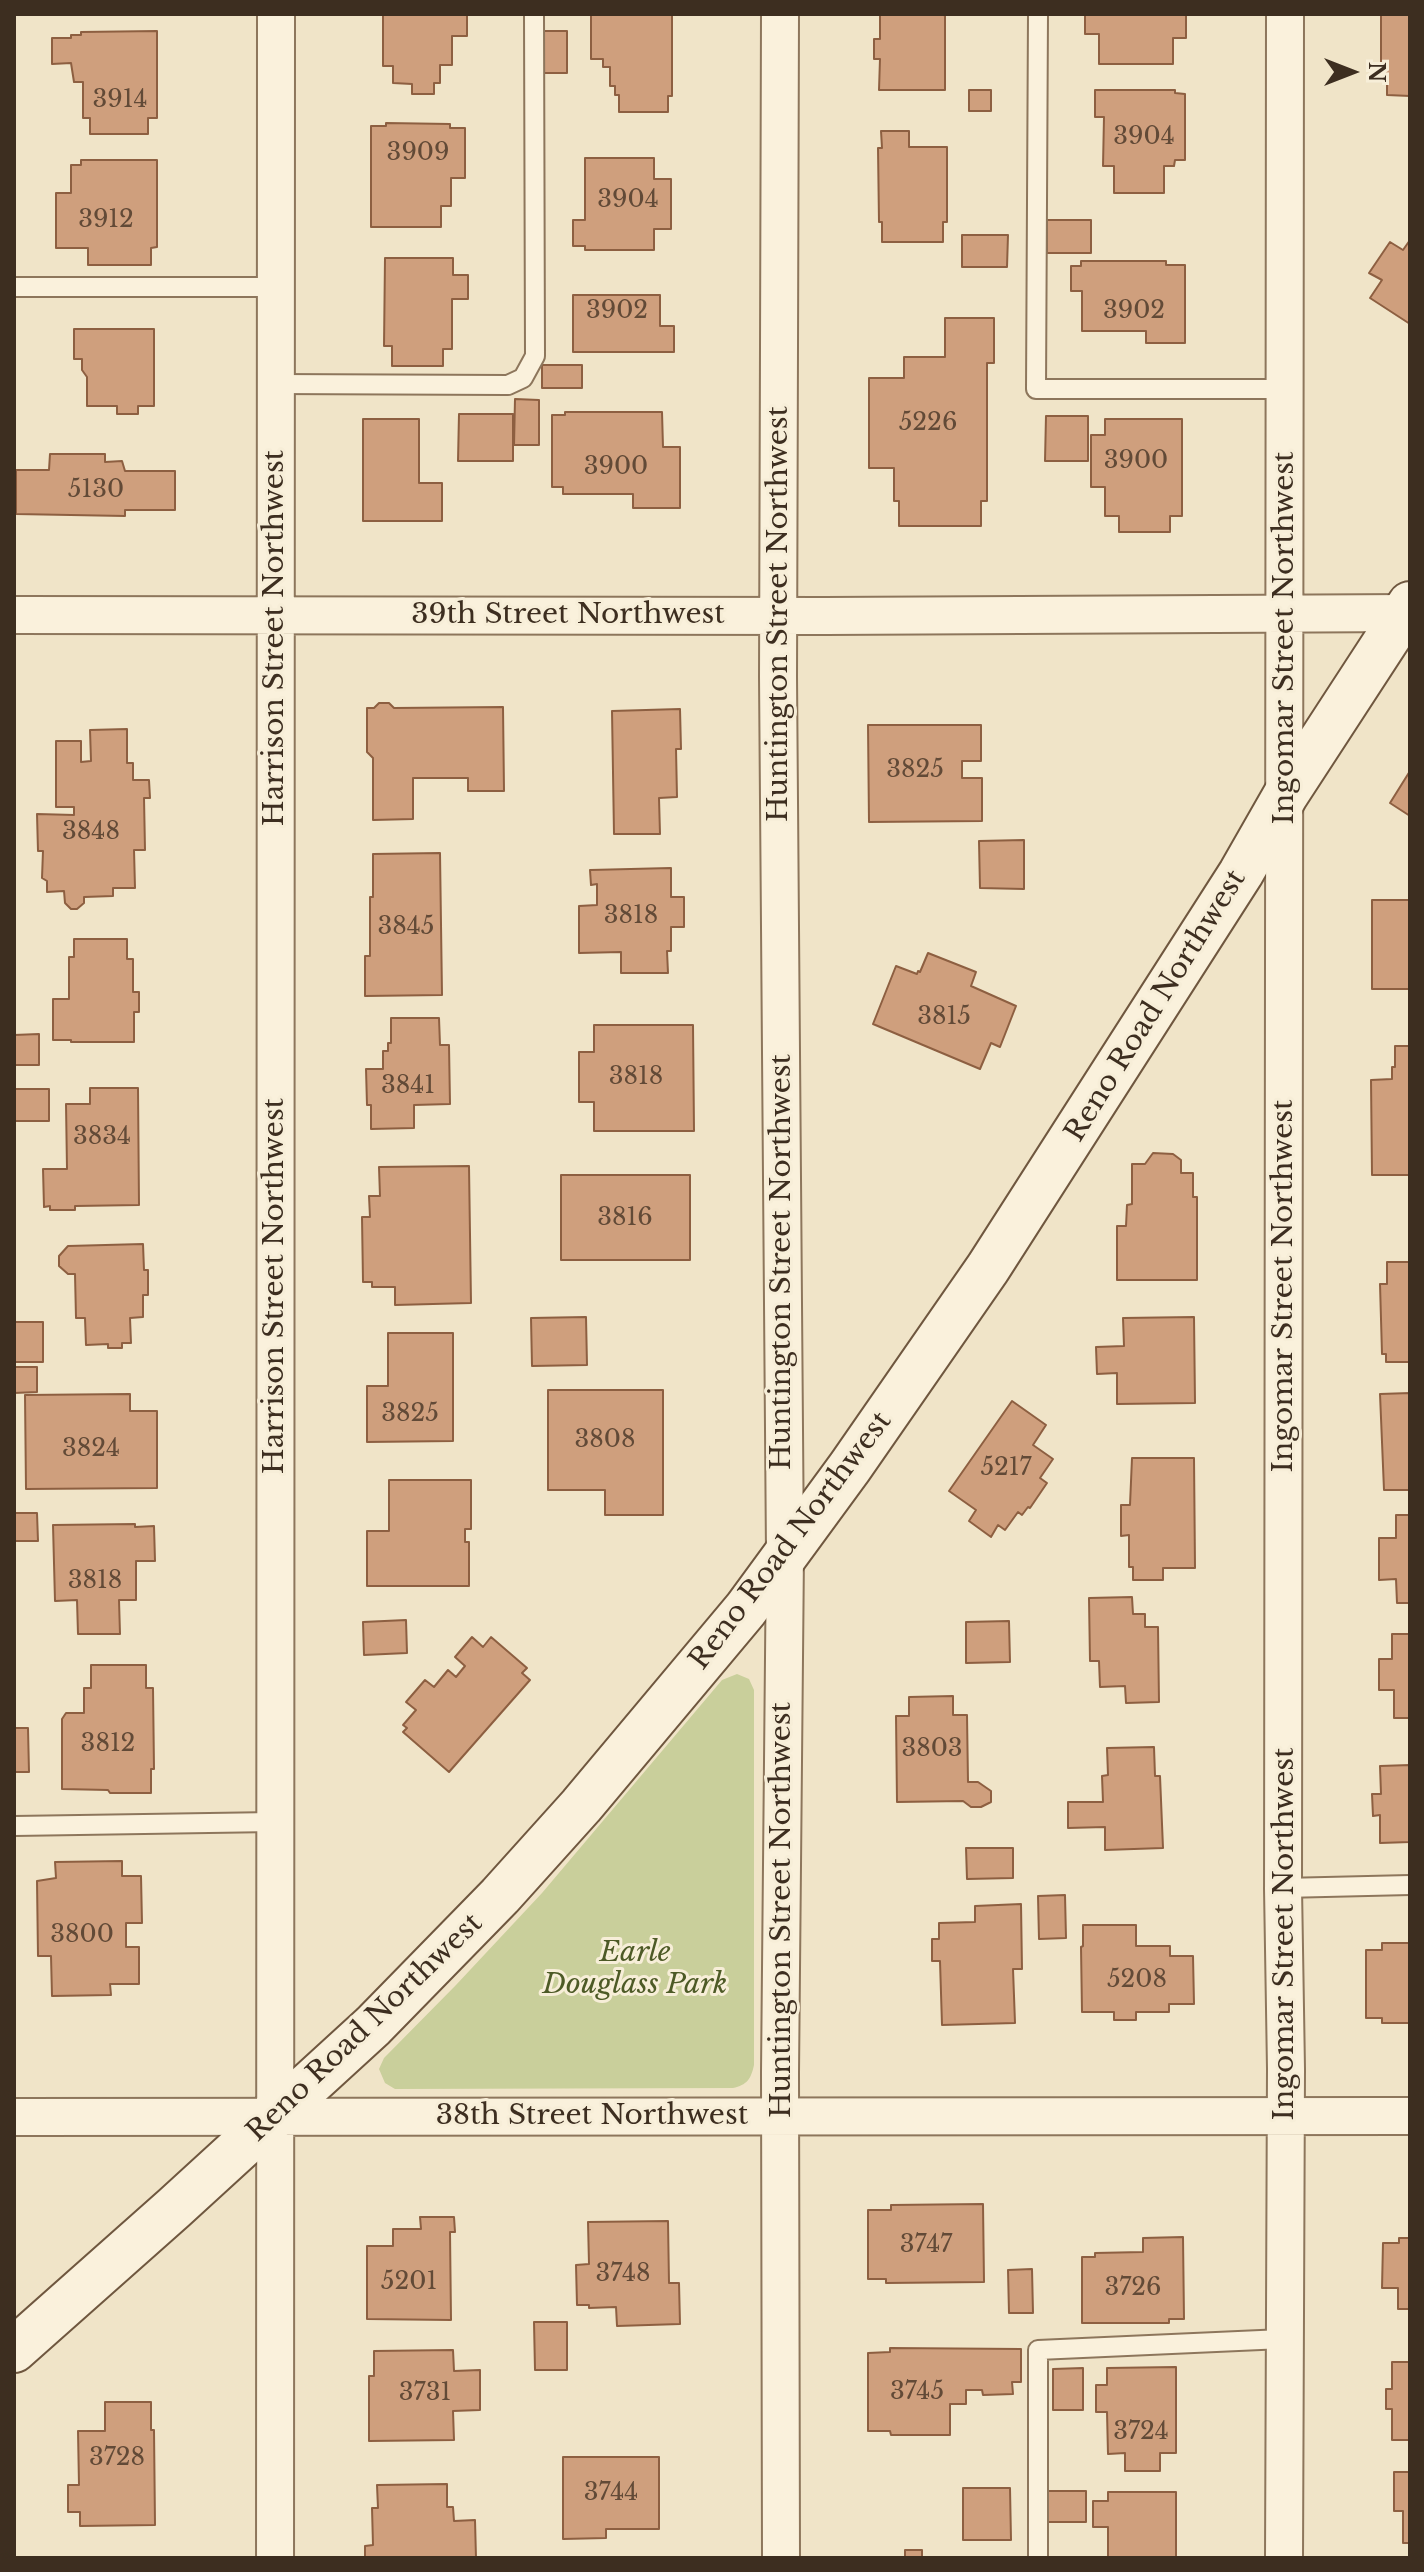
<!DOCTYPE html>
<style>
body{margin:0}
#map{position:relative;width:1424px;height:2572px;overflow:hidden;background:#f0e4c8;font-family:"Libre Baskerville",serif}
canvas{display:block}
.frame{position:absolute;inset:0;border:16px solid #3d2e20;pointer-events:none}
.north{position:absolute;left:1312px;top:32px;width:80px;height:80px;-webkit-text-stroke:6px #f7eed8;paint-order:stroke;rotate:90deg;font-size:22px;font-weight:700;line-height:32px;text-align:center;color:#3d2e20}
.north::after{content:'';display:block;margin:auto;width:28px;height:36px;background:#3d2e20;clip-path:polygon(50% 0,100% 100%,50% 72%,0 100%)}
</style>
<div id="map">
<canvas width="1424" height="2572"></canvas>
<div class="frame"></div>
<div class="north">N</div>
</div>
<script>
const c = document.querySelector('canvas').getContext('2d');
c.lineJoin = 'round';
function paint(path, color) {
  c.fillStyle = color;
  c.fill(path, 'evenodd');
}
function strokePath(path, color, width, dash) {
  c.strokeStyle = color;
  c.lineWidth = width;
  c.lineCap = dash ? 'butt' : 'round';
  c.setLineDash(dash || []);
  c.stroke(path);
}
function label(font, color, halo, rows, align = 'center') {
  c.font = font + ' "Libre Baskerville",serif';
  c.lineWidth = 6;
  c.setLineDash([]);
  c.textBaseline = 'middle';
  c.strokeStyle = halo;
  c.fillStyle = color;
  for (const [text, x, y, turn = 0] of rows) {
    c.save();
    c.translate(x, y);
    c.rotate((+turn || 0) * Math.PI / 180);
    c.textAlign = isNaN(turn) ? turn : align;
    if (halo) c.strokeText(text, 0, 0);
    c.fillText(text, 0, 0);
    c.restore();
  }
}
const green = new Path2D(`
 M737 1674 749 1679 754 1690V2065C751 2079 747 2085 733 2088L395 2089 385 2083 379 2069 384 2058 456 1985 542 1893 722 1680Z`);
const building = new Path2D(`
 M383 14H467V36H452V65H440V83H434V94H412V84L393 83V66H383Z
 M591 14H672V96H668V112H619V95H615V86H610V67H603V59H591Z
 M943 14 945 16V90H879L880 59H874V39H880V15Z
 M1085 14H1186V38H1173V64H1099V34H1085Z
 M1381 14H1410V96L1387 95V77H1381Z
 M157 31V118H148V134H90V118H83V82H74L71 63 52 64V38H71V35H81V32Z
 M542 31H567V73H542Z
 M969 90H991V111H969Z
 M1095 90H1175V93L1185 94V160H1175L1174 166H1164V193H1114V166H1103L1104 117H1095Z
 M386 123 450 124V128H465V178H451V206H441V227H371V126H386Z
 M881 131H909V147H947V222H943V242H882V222H879L878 148H882Z
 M585 158H654V179H671V229H654V250H585V246H573V220H585Z
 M81 160H157V247L151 248V265H88V248H56V193H71V165H81Z
 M1047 220H1091V253H1047Z
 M962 235H1008L1007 267H962Z
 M1410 240V324L1370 298 1382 280 1369 273 1390 242 1403 250Z
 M385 258H453V275H468V299H452V349H443V366H392V346H384Z
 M1081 261H1166V265H1185V343H1146V331H1082V291H1071V266H1081Z
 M573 295H660V326H674V352H573Z
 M945 318H994V363H987V501H981V526H899V501H894V468H869V378H904V357H945Z
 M74 329H154V406H138V414H117V406H87V377L82 370V359H74Z
 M542 365H582V388H542Z
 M515 399 539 400V445H514Z
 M565 412H662L663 447H680V508H633V494H563V487H552V415H565Z
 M459 414H513V461H458Z
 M1046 416H1088V461H1045Z
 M363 419H419V483H442V521H363Z
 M1105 419H1182V516H1170V532H1119V516H1105V487H1091V435H1105Z
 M50 454H105V462L122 461 125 471H175V510H125V516L16 514V470H49Z
 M379 703H389L394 708 503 707 504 791H468V778H413V819L373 820V758L367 752V708H374Z
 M680 709 681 749H676L677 797 659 798 660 834H614L612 711Z
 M868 725H981V761H962V778H982V821L869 822Z
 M127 729V763H133V780H149L150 798H144L145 850H134L135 888H113V896L84 897V903L77 909H71L65 903 64 891 47 892V881L42 878 43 851H38L37 814 74 815V807H56V741H81V762L91 761 90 730Z
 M1410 771V816L1390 803Z
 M1024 840V889L980 888 979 841Z
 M440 853 442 995 365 996V956H370V897H373V854Z
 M671 868V897H684V927H671V951H667L668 973H621V952L579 953V906L597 905V884L591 885 590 870Z
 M1372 900H1410V989H1372Z
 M74 939H127V959H133V992H139V1012H134V1042H71V1040H53V999H69V957H74Z
 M928 953 976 972 971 986 1016 1006 1000 1047 991 1043 980 1069 873 1024 896 966 917 974 918 971 920 972Z
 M391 1018H439L440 1045H449L450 1104 414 1105V1128L371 1129V1105H367L366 1069H383V1051H388V1043H391Z
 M594 1025H693L694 1131H594V1102H579V1052H594Z
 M39 1034V1065H14V1035Z
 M1395 1046H1410V1175H1372L1371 1080 1392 1079V1067H1395Z
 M90 1088H138L139 1205 75 1206V1210H50V1206L44 1207 43 1169H67L66 1104H90Z
 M14 1089H49V1121H14Z
 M1153 1153 1173 1154 1181 1160V1173H1193V1197H1197V1280H1117V1226H1126L1127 1205 1132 1204V1164H1145Z
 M469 1166 471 1303 395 1305V1287H372V1282H363L362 1217H370L369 1196H380L379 1167Z
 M561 1175H690V1260H561Z
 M143 1244 144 1270H148V1295H143V1317L130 1318 131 1343H122V1348H108V1344L86 1345 85 1318H76L75 1274H68L59 1266V1256L68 1246Z
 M1387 1262H1410V1362H1386V1354H1382L1380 1284H1387Z
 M586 1317 587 1365 532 1366 531 1318Z
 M1194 1317 1195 1403 1117 1404V1373L1097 1374 1096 1347 1124 1346 1123 1318Z
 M14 1322H43V1362H14Z
 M388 1333H453V1441L367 1442V1386H388Z
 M14 1367H37V1392L14 1393Z
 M548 1390H663V1515H605V1490H548Z
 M1410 1393V1490H1384L1380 1394Z
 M130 1394V1411H157V1488L26 1489 25 1395Z
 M1012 1401 1046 1425 1033 1445 1053 1459 1040 1478 1047 1483 1030 1508 1028 1507 1022 1515 1018 1512 1005 1530 998 1525 991 1537 969 1521 976 1510 949 1491Z
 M1132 1458H1194L1195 1568H1163V1580H1133V1567H1129V1535L1121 1536V1505H1130Z
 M389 1480H471V1529H465V1542H469V1586H367V1531H389Z
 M14 1513H37L38 1541H14Z
 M1396 1515H1410V1603H1397L1396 1579 1379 1580V1538H1396Z
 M135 1524V1527L154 1526 155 1561H136V1600H119L120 1634H78L77 1600 55 1601 53 1525Z
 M1132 1597 1133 1614H1145V1627H1158L1159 1702 1126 1703 1125 1686 1100 1687 1099 1661H1090L1089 1598Z
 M406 1620 407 1653 364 1655 363 1622Z
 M1009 1621 1010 1662 966 1663V1622Z
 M1392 1634H1410V1718H1394V1690H1379V1659H1392Z
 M472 1637 483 1647 491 1637 527 1668 522 1673 530 1680 449 1772 403 1732 407 1728 403 1725 416 1710 406 1702 425 1680 434 1687 448 1670 456 1677 465 1666 455 1657Z
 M91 1665H146V1688H153L154 1769H151V1793H110L108 1790 62 1789V1719L66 1713H84V1688H91Z
 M953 1696V1715H967L968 1782H978L991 1791V1802L981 1807H971L963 1801 897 1802 896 1716H909V1697Z
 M14 1728H28L29 1772H14Z
 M1154 1747 1155 1776H1160L1163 1848 1105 1850V1827L1068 1828V1802H1103L1102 1776 1108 1775 1107 1748Z
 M1410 1765V1842L1380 1843V1815L1373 1816 1372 1794H1381L1380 1766Z
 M966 1848H1013V1878L967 1879Z
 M122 1861V1876H141L142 1923H126V1947H139V1984H110L111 1995 52 1996 51 1956H38L37 1881 56 1878 55 1862Z
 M1065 1895 1066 1938 1039 1939 1038 1896Z
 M1021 1904 1022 1969H1013L1015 2023 942 2025 940 1961H932V1939H939V1923L975 1922V1906Z
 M1083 1925H1136V1946H1170V1956H1193L1194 2004H1169V2012H1136V2020H1114V2012H1082L1081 1947 1083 1946Z
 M1382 1943H1410V2023H1382V2018H1366V1950H1382Z
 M983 2204 984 2282 886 2283V2279H868V2210H891V2205Z
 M420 2217H454L455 2232H450L451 2320 367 2319V2246H393V2229H421Z
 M668 2221 669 2283H679L680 2324 617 2326 616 2307 589 2308V2305H577L576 2265 589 2264 588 2222Z
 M1183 2237 1184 2319H1169V2323H1082V2257H1095V2253L1143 2252V2238Z
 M1399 2238H1410V2309H1398V2288H1382L1383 2243H1399Z
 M1032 2269 1033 2313H1009L1008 2270Z
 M534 2322H567V2370H535Z
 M890 2348 1021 2349V2382H1012L1013 2394 983 2395 982 2390H966V2404H950V2435H891L890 2431H868V2353L890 2352Z
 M453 2350 454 2371 480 2370V2410L453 2411 454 2440 369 2441V2376H374V2351Z
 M1392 2362H1410V2440H1392V2409H1386V2389H1392Z
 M1176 2367V2453H1160V2471H1125V2453L1108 2454 1107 2412H1096V2385H1107V2368Z
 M1083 2368V2410H1053V2369Z
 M105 2402H151V2430H154L155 2525 80 2526V2512H68V2485H79L78 2431H105Z
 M563 2457H659V2529H606V2538L563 2539Z
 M1394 2472H1410V2543H1403V2511H1394Z
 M447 2484V2507H453L454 2521 475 2520 476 2558H365V2546L373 2545 372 2508H378L377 2485Z
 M963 2488H1010L1011 2540H963Z
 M1045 2491H1086V2522H1045Z
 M1108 2492H1176V2558H1108V2527H1093V2501H1108Z
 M905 2550H922V2558H905Z`);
const lane = new Path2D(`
 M1038 14 1036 389H1284
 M14 287H275
 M275 384 508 385 523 378 535 356 534 14
 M14 1826 274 1822
 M1283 1888 1410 1885
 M1038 2558V2350L1283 2339`);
const street = new Path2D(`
 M780 14 778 676 785 1554 780 2072 781 2558
 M14 615 825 616 1410 613
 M14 2117 1410 2116
 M275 2558 276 14
 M1284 2558 1286 2069 1283 1888 1285 14`);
const secondary = new Path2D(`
 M14 2350 174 2208 373 2026 500 1896 581 1806 746 1609 850 1467 988 1268 1241 873 1285 796 1410 604`);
const numberNames = [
 ["3914",120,100],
 ["3904",1144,137],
 ["3909",418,153],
 ["3904",628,200],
 ["3912",106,220],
 ["3902",617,311],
 ["3902",1134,311],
 ["5226",928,423],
 ["3900",1136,461],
 ["3900",616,467],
 ["5130",96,490],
 ["3825",915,770],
 ["3848",91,832],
 ["3818",631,916],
 ["3845",406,927],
 ["3815",944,1017],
 ["3818",636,1077],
 ["3841",408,1086],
 ["3834",102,1137],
 ["3816",625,1218],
 ["3825",410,1414],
 ["3808",605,1440],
 ["3824",91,1449],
 ["5217",1006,1468],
 ["3818",95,1581],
 ["3812",108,1744],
 ["3803",932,1749],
 ["3800",82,1935],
 ["5208",1137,1980],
 ["3747",926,2245],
 ["3748",623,2274],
 ["5201",409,2282],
 ["3726",1133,2288],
 ["3745",917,2392],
 ["3731",425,2393],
 ["3724",1141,2432],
 ["3728",117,2458],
 ["3744",611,2493]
];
const streetNames = [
 ["Huntington Street Northwest",779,614,-90],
 ["39th Street Northwest",568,615],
 ["Harrison Street Northwest",275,638,-90],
 ["Ingomar Street Northwest",1285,638,-90],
 ["Reno Road Northwest",1156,1006,-58],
 ["Huntington Street Northwest",782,1262,-90],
 ["Harrison Street Northwest",275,1286,-90],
 ["Ingomar Street Northwest",1284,1286,-90],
 ["Reno Road Northwest",791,1541,-53],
 ["Huntington Street Northwest",782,1910,-90],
 ["Ingomar Street Northwest",1285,1934,-90],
 ["Reno Road Northwest",365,2028,-44],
 ["38th Street Northwest",592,2116]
];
const parkNames = [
 ["Earle",635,1953],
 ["Douglass Park",635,1985]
];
paint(green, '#c9cf9b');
paint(building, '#cf9f7d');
strokePath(building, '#8d5f41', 2);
strokePath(lane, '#8d765c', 22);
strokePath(street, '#8d765c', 40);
strokePath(secondary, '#6f573f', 48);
strokePath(lane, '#faf1dc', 18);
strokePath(street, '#faf1dc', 36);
strokePath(secondary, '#faf1dc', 44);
label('24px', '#624a37', null, numberNames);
label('28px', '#3d2e20', '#f7eed8', streetNames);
label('italic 28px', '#4d5a26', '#f7eed8', parkNames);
</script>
